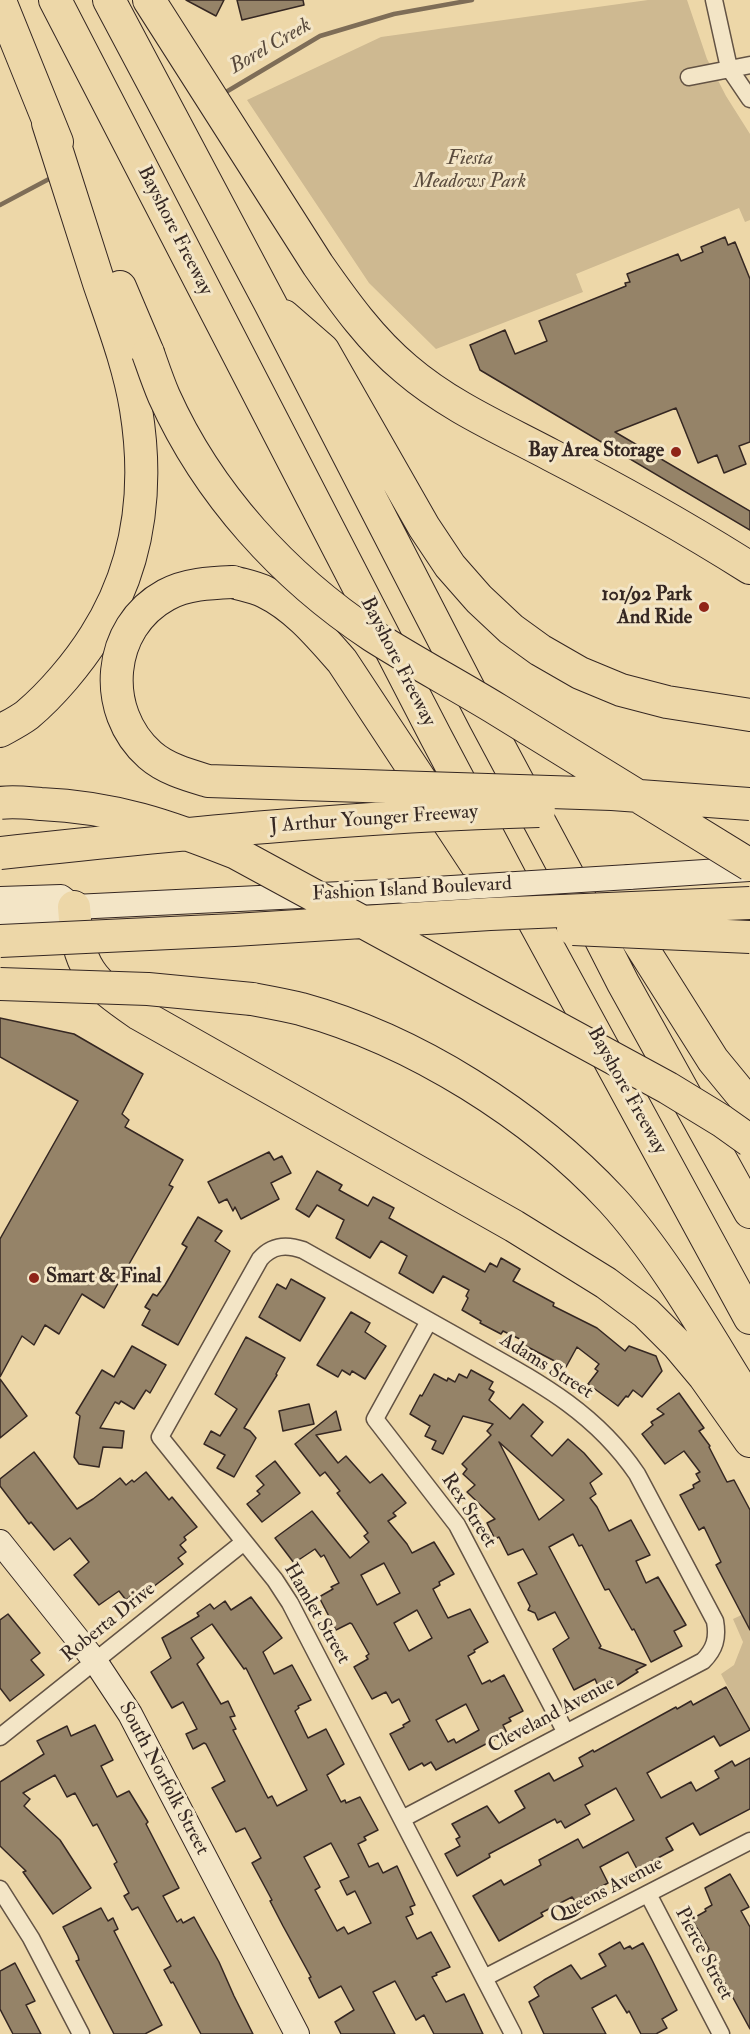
<!DOCTYPE html>
<style>
body{margin:0}
canvas{display:block;background:#edd7a8}
</style>
<canvas width="750" height="2034"></canvas>
<script>
const c = document.querySelector('canvas').getContext('2d');
c.lineJoin = 'round';
function paint(path, color) {
  c.fillStyle = color;
  c.fill(path, 'evenodd');
}
function strokePath(path, color, width, dash) {
  c.strokeStyle = color;
  c.lineWidth = width;
  c.lineCap = dash ? 'butt' : 'round';
  c.setLineDash(dash || []);
  c.stroke(path);
}
function label(font, color, halo, rows, align = 'center') {
  c.font = font + ' "IM FELL Double Pica",serif';
  c.lineWidth = 6;
  c.setLineDash([]);
  c.textBaseline = 'middle';
  c.strokeStyle = halo;
  c.fillStyle = color;
  for (const [text, x, y, turn = 0] of rows) {
    c.save();
    c.translate(x, y);
    c.rotate((+turn || 0) * Math.PI / 180);
    c.textAlign = isNaN(turn) ? turn : align;
    if (halo) c.strokeText(text, 0, 0);
    c.fillText(text, 0, 0);
    c.restore();
  }
}
const green = new Path2D(`
 M648 0H687L707 59 726 96 750 134V220L745 222 739 208 576 274 583 292 436 349 369 283 247 100 381 37Z
 M750 1611V1730L721 1674 734 1665 743 1642 733 1619Z`);
const stream = new Path2D(`
 M226 92 320 36 394 14 472 0
 M0 205 49 179`);
const building = new Path2D(`
 M186 0H224L216 16Z
 M237 0H303L304 5 242 20Z
 M725 237 728 245 735 242 750 279V442L739 446 746 464 724 473 717 455 698 463 676 408 615 432 750 511V530L480 370 470 345 505 330 515 354 547 341 539 321 626 286 625 283 630 282 627 274 678 254 681 261 703 252 701 247Z
 M0 1018 74 1034 143 1074 122 1114 129 1120 125 1127 183 1160 169 1185 173 1187 104 1308 82 1294 59 1334 45 1325 34 1345 22 1336 0 1377V1239L78 1101 0 1057Z
 M269 1152 274 1160 282 1156 291 1173 271 1183 279 1199 241 1219 235 1207 233 1211 227 1199 219 1203 208 1182Z
 M317 1171 342 1185 339 1190 368 1206 373 1197 394 1208 389 1218 485 1272 490 1263 497 1267 501 1258 520 1269 513 1281 554 1303 553 1306 597 1328 625 1351 629 1346 656 1356 662 1371 642 1397 633 1390 628 1397 626 1396 618 1406 588 1384 598 1371 595 1369 599 1364 577 1347 566 1367 524 1345 526 1342 503 1331 501 1334 480 1323 481 1321 462 1310 468 1298 466 1296 469 1290 443 1276 433 1293 399 1273 407 1256 381 1241 370 1258 336 1238 344 1220 317 1205 309 1217 296 1209Z
 M198 1217 222 1231 215 1241 230 1251 178 1345 142 1325 150 1310 145 1307 153 1294 157 1296 165 1285 187 1247 182 1244Z
 M291 1279 325 1298 300 1341 259 1317 277 1284 286 1289Z
 M351 1312 370 1323 365 1332 386 1346 365 1379 352 1371 350 1375 342 1370 338 1377 317 1365Z
 M246 1337 285 1358 276 1374 277 1375 244 1428 250 1431 256 1438 234 1477 217 1468 225 1455 204 1444 211 1431 220 1436 237 1409 215 1394Z
 M132 1346 166 1365 150 1393 146 1390 134 1409 121 1401 119 1404 115 1402 100 1428 124 1431 122 1448 103 1447 99 1467 79 1464 74 1457 80 1416 76 1413 102 1370 114 1377Z
 M471 1370 493 1382 489 1389 494 1392 489 1400 510 1419 523 1404 543 1422 531 1436 552 1456 568 1439 584 1453 602 1474 590 1483 596 1494 590 1498 597 1507 609 1531 631 1520 650 1555 636 1561 646 1583 658 1577 686 1625 674 1631 682 1646 651 1662 634 1629 632 1630 609 1589 605 1590 582 1545 579 1546 573 1534 549 1547 601 1646 599 1648 646 1665 636 1670 638 1672 616 1686 612 1678 598 1686 595 1679 574 1690 553 1649 569 1638 555 1612 538 1620 535 1613 528 1610 530 1606 518 1583 537 1574 523 1549 508 1555 499 1537 495 1539 487 1523 495 1519 467 1492 475 1485 463 1474 467 1469 462 1464 491 1435 487 1431 493 1424 463 1416 443 1454 432 1449 436 1441 425 1436 430 1426 410 1414 420 1395 422 1396 434 1374 447 1381 448 1378 455 1382 459 1374 467 1378ZM499 1442 564 1500 539 1520Z
 M0 1379 27 1416 0 1438Z
 M679 1393 704 1428 699 1431 710 1446 709 1447 727 1482 734 1480 750 1510V1630L716 1565 721 1562 704 1527 699 1530 680 1495 694 1488 693 1485 700 1481 696 1474 700 1472 684 1451 665 1464 642 1434 653 1425 651 1422 664 1414 657 1409Z
 M309 1404 314 1424 283 1431 279 1411Z
 M336 1411 341 1430 316 1435 338 1463 346 1456 370 1483 382 1474 406 1503 393 1513 396 1516 388 1521 407 1544 412 1553 434 1542 454 1574 439 1582 440 1585 433 1589 437 1597 448 1618 470 1609 488 1642 474 1650 475 1652 468 1656 482 1684 490 1680 491 1682 504 1675 523 1711 509 1718 511 1721 503 1725 507 1733 436 1770 431 1762 424 1766 422 1763 409 1770 390 1734 404 1727 403 1725 410 1721 399 1699 392 1703 386 1692 372 1699 354 1667 368 1659 366 1656 369 1654 352 1624 350 1623 336 1630 319 1597 333 1589 331 1587 339 1583 324 1555 321 1557 315 1549 294 1563 275 1538 312 1511 350 1558 369 1542 364 1536 368 1533 337 1493 340 1491 325 1472 320 1476 295 1444ZM384 1563 400 1593 377 1605 361 1575ZM417 1610 432 1638 409 1651 394 1623ZM466 1704 479 1730 456 1743 454 1739 448 1742 436 1720Z
 M34 1452 77 1509 93 1499 120 1478 126 1485 132 1480 134 1482 146 1472 169 1500 172 1497 197 1527 184 1537 186 1540 180 1545 186 1552 178 1558 183 1564 136 1600 132 1595 126 1600 119 1591 99 1605 74 1575 89 1562 70 1538 54 1550 31 1522 29 1524 0 1486V1479Z
 M275 1461 300 1493 262 1522 247 1504 260 1494 257 1491 264 1485 256 1476Z
 M251 1597 282 1638 263 1652 274 1674 292 1665 311 1700 298 1706 299 1708 295 1711 308 1738 326 1729 344 1764 327 1775 341 1802 345 1800 346 1803 360 1797 378 1830 364 1837 366 1840 358 1844 369 1867 378 1863 383 1873 397 1866 415 1905 410 1907 413 1914 406 1917 417 1939 431 1932 450 1967 436 1973 437 1975 432 1977 446 2002 464 1994 483 2034H434L424 2015 416 2020 395 1981 373 1992 395 2034H341L335 2022 354 2010 341 1986 319 1998 309 1978 311 1977 283 1926 270 1901 272 1900 252 1863 261 1858 245 1828 236 1832 212 1788 225 1781 206 1744 204 1743 193 1749 186 1734 197 1729 183 1702 172 1708 151 1672 171 1658 162 1638 199 1616 197 1613 210 1604 214 1609 225 1601 231 1610ZM212 1624 244 1669 246 1668 307 1790 277 1806 272 1796 268 1798 233 1730 236 1729 230 1717 235 1716 228 1701 221 1704 197 1664 204 1658 191 1638ZM331 1843 349 1877 340 1881 347 1895 355 1891 371 1923 348 1934 344 1927 337 1931 315 1890 320 1887 304 1857Z
 M8 1614 40 1653 31 1660 44 1675 10 1701 0 1688V1620Z
 M726 1687 750 1730 720 1746 714 1736 647 1773 661 1798 691 1782 696 1791 719 1778 715 1771 732 1761 735 1766 750 1758V1809L700 1835 693 1823 666 1838 673 1850 637 1869 628 1852 600 1867 608 1883 575 1901 572 1897 541 1913 543 1916 499 1941 473 1896 501 1880 504 1885 541 1865 539 1860 578 1839 583 1848 634 1820 616 1788 585 1805 590 1814 565 1828 561 1821 557 1823 555 1819 489 1854 490 1857 457 1876 445 1854 460 1846 456 1839 460 1837 452 1824 487 1806 499 1823 525 1808 515 1791 549 1773 554 1781 583 1766 579 1758 593 1750 594 1752 676 1707 677 1709 691 1701 693 1705Z
 M95 1725 113 1760 101 1766 117 1797 129 1791 148 1822 146 1824 179 1888 163 1896 177 1922 181 1919 183 1923 194 1917 219 1962 234 1996 253 2034H201L173 1982 171 1983 164 1970 171 1966 138 1907 132 1910 124 1896 129 1893 114 1864 117 1862 97 1824 93 1826 75 1793 67 1797 55 1775 23 1793 30 1799 24 1806 60 1840 91 1888 53 1914 23 1872 26 1871 0 1846V1782L44 1754 37 1741 67 1726 71 1736Z
 M730 1874 749 1907 741 1911 750 1927V2029L707 1950 709 1949 692 1919 706 1911 705 1909 712 1905 705 1888Z
 M101 1908 108 1921 113 1918 118 1929 114 1931 162 2025 145 2034H114L76 1961 79 1960 78 1956 63 1927Z
 M620 1942 624 1949 630 1946 632 1949 643 1943 650 1956 677 2010 662 2019 667 2028 656 2034H641L629 2011 627 2013 616 1995 592 2008 606 2034H544L529 2002 539 1996 534 1987 544 1980 571 1965 581 1979 606 1966 599 1954Z
 M15 1963 35 2001 26 2005 41 2034H13L0 2009V1971Z`);
const minor = new Path2D(`
 M714 0 729 68 750 99
 M689 77 750 65
 M429 1321 375 1419 457 1525 566 1733
 M0 1737 244 1542
 M402 1819 703 1661C715 1649 718 1638 715 1621L637 1474C591 1406 526 1376 458 1337 406 1308 355 1279 303 1250 286 1244 272 1245 260 1259L160 1437 275 1580 290 1603 513 2034
 M0 1889 31 1938 81 2034
 M648 1894 721 2034
 M484 1978 750 1841`);
const secondary = new Path2D(`
 M629 877 750 869
 M0 899 61 897 74 907
 M0 921 60 917 74 907 403 891
 M0 1542 95 1661 130 1714 297 2034`);
const motorway = new Path2D(`
 M55 0 436 737 512 881 750 1318
 M109 0 270 303 485 720 571 881 623 983 750 1212
 M149 0 318 265C344 302 371 340 406 369 449 406 502 429 551 455 619 490 685 527 750 568
 M0 1 57 142
 M120 287 148 353
 M284 316 323 350 424 527 450 566 479 599 511 629 540 650 580 673 621 690 667 702 750 715
 M233 582C243 585 255 587 265 592 296 607 319 635 342 661L507 911
 M0 731C9 726 19 721 27 715 52 694 78 663 95 636 139 567 149 489 136 409 129 366 113 324 99 283 82 229 65 176 48 123
 M74 907C78 969 90 980 139 1014L514 1226 606 1283 646 1313 678 1345 704 1376 750 1441
 M613 918 636 938 713 1060 750 1105
 M252 999C268 1002 285 1005 301 1009 414 1040 533 1115 612 1200 665 1258 708 1336 750 1403`);
const secondaryBridge = new Path2D(`
 M403 891 629 877`);
const motorwayBridge = new Path2D(`
 M148 353C153 367 158 382 164 396 208 494 284 577 373 636 414 662 457 685 498 710 582 762 666 813 750 865
 M233 582C210 583 186 584 166 595 107 627 100 711 150 755 166 769 188 775 208 781L612 794 750 804
 M0 803C14 801 28 803 41 804 114 807 169 826 236 853L668 1088 722 1121 750 1141
 M0 853C179 834 359 816 539 811
 M573 929 750 937
 M0 941 234 930 490 914 750 903
 M0 984 148 989 252 999`);
const markers = [
 [676,452,6,"#8f2418"],
 [704,607,6,"#8f2418"],
 [34,1278,6,"#8f2418"]
];
const parkNames = [
 ["Fiesta",470,160],
 ["Meadows Park",470,183]
];
const streetNames = [
 ["Bayshore Freeway",174,231,63],
 ["Bayshore Freeway",397,662,63],
 ["J Arthur Younger Freeway",374,820,-4],
 ["Fashion Island Boulevard",412,890,-3],
 ["Bayshore Freeway",626,1091,61],
 ["Adams Street",546,1367,32],
 ["Rex Street",468,1511,57],
 ["Hamlet Street",316,1614,60],
 ["Roberta Drive",109,1623,-39],
 ["Cleveland Avenue",552,1716,-28],
 ["South Norfolk Street",163,1779,62],
 ["Queens Avenue",607,1891,-27],
 ["Pierce Street",703,1954,62]
];
const poiNames = [
 ["Bay Area Storage",664,452],
 ["101/92 Park",692,596],
 ["And Ride",692,619],
 ["Smart & Final",46,1278,"left"]
];
const waterNames = [
 ["Borel Creek",271,47,-30]
];
paint(green, '#ceb991');
strokePath(stream, '#7e6d57', 4.5);
paint(building, '#958368');
strokePath(building, '#352722', 1.5);
strokePath(minor, '#635344', 19);
strokePath(secondary, '#352722', 26);
strokePath(motorway, '#352722', 34);
strokePath(minor, '#f3e5c6', 16);
strokePath(secondary, '#f3e5c6', 24);
strokePath(motorway, '#edd7a8', 32);
strokePath(secondaryBridge, '#352722', 26, []);
strokePath(motorwayBridge, '#352722', 34, []);
strokePath(secondaryBridge, '#f3e5c6', 24);
strokePath(motorwayBridge, '#edd7a8', 32);
for (const [x, y, r, color] of markers) {
  const dot = new Path2D();
  dot.arc(x, y, r, 0, 2 * Math.PI);
  c.fillStyle = color;
  c.fill(dot);
  strokePath(dot, '#f3e5c6', 2);
}
label('italic 20px', '#5b4c3e', '#f3e5c6', parkNames);
label('20px', '#352722', '#f3e5c6', streetNames);
label('bold 20px', '#352722', '#f3e5c6', poiNames, 'right');
label('italic 21px', '#594a3c', '#f3e5c6', waterNames);
</script>
